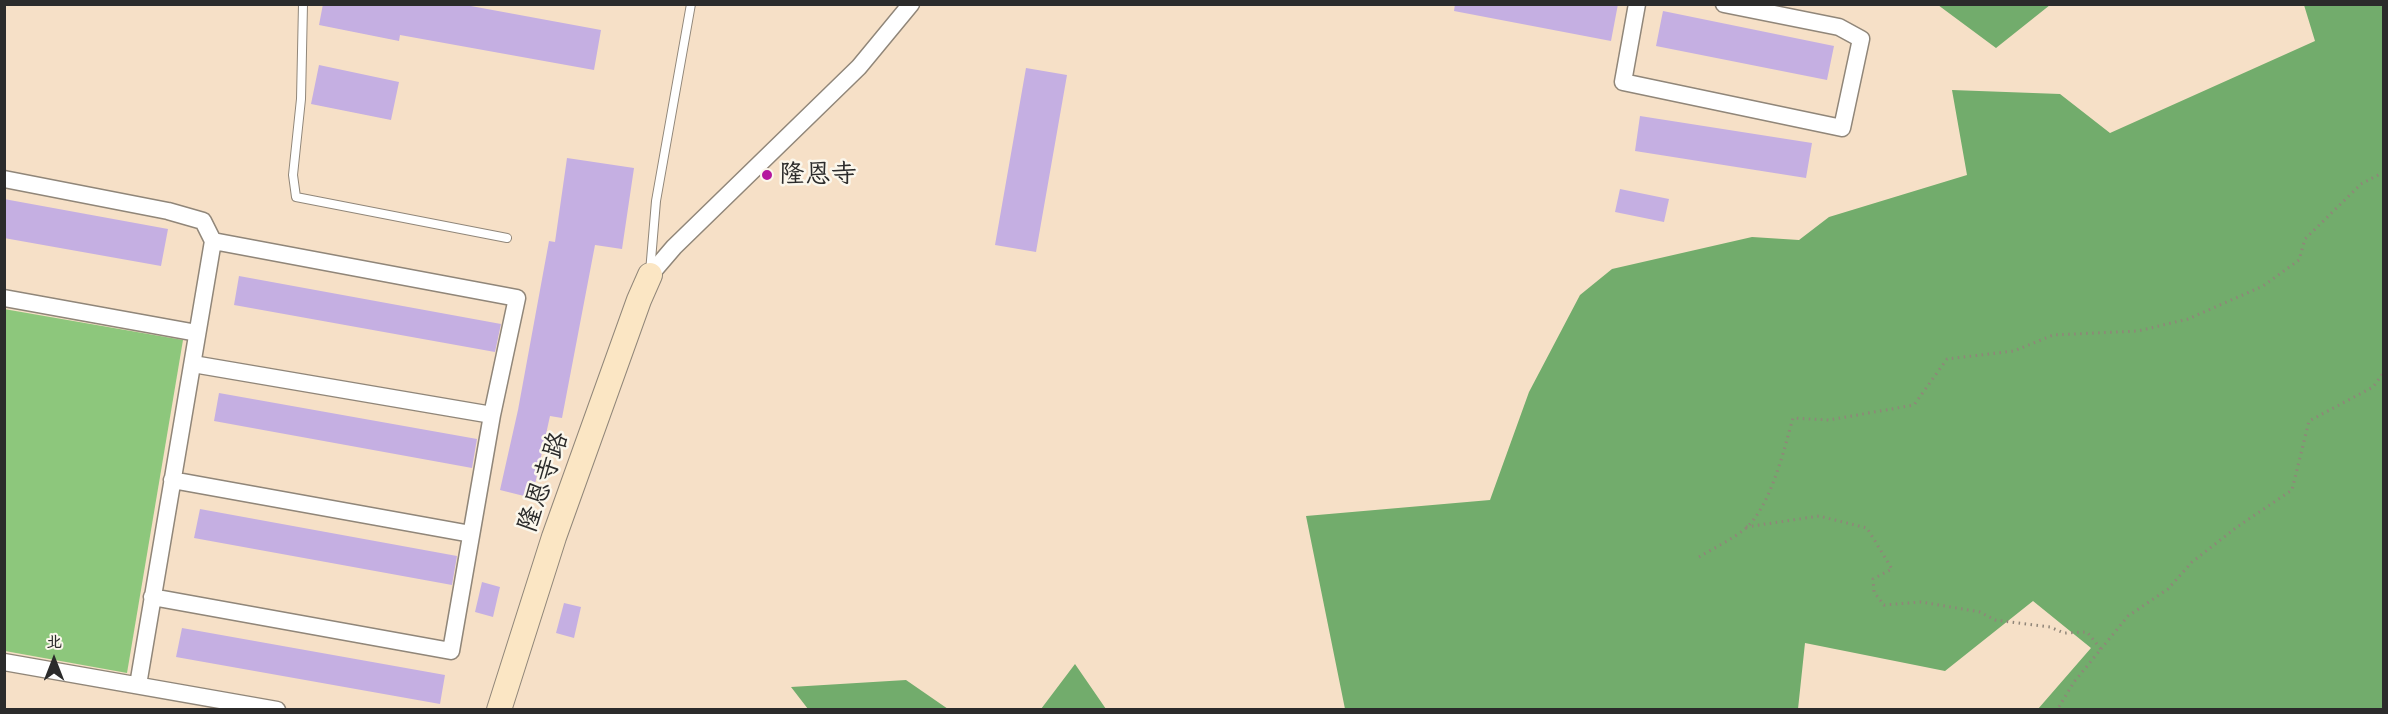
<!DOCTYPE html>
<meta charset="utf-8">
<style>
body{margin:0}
#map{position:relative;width:2388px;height:714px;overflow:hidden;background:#f6e0c7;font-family:Caveat,"LXGW WenKai TC",sans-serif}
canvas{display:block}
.frame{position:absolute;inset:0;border:6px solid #2b2b2b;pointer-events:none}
.north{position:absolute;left:24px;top:630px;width:60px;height:60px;-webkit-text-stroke:4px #fbf7ec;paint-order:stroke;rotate:0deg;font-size:16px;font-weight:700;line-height:24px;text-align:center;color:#2b2b2b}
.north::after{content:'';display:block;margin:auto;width:21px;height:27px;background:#2b2b2b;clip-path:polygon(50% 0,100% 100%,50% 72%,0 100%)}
</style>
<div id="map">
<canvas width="2388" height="714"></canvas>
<div class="frame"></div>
<div class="north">北</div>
</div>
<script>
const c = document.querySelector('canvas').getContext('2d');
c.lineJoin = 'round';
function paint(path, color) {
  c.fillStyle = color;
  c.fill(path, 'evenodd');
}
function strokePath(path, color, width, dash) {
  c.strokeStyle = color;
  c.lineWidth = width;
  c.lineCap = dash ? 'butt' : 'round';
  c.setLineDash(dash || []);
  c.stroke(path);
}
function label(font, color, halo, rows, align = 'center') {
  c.font = font + ' Caveat,"LXGW WenKai TC",sans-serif';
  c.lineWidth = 5;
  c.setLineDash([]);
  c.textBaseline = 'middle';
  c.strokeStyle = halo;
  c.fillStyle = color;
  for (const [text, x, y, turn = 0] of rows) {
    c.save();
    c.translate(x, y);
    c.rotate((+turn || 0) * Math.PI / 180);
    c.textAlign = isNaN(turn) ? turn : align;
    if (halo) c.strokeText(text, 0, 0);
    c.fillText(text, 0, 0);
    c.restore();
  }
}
const green = new Path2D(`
 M4 309 183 340 127 673 5 651Z`);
const forest = new Path2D(`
 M1938 5H2050L1996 48Z
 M2304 5H2383V709H2038L2091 648 2033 601 1945 671 1805 643 1798 709H1345L1306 516 1490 500 1529 392 1580 295 1612 269 1752 237 1799 240 1829 217 1967 175 1952 90 2060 94 2110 133 2315 41Z
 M1075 664 1106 709H1041Z
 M906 680 948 709H808L791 687Z`);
const building = new Path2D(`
 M323 4H460L601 30 594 70 400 35 399 41 319 25Z
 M1455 4H1618L1611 41 1454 11Z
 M1663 11 1834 46 1827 80 1656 46Z
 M319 65 399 82 391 120 311 104Z
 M1026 68 1067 75 1036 252 995 245Z
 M1640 116 1812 143 1806 178 1635 151Z
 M567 158 634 168 622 249 595 245 562 418 550 416 532 498 500 490 518 410 549 241 555 242Z
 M1620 189 1669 199 1664 222 1615 212Z
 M4 199 168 229 161 266 4 238Z
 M239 276 501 324 495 352 234 305Z
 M219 393 477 439 472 468 214 421Z
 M200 509 457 556 452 585 194 538Z
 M482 582 500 587 493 617 475 612Z
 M564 603 581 607 574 638 556 633Z
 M182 628 445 675 440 704 176 657Z`);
const path = new Path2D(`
 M1746 527 1819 516 1867 528 1892 569 1873 579 1874 592 1884 605 1921 602 1980 612 1995 620 2050 627 2064 633 2087 632 2101 649 2074 682 2057 710
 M1699 557C1714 548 1733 539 1746 528 1771 505 1784 450 1793 418L1829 420 1914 405 1947 359 2014 351 2053 335 2138 331 2188 319 2263 286 2299 260 2305 239 2361 184 2384 172
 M2101 649 2128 616 2168 589 2192 562 2237 527 2292 490 2309 421 2373 387 2384 372`);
const lane = new Path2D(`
 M303 4 301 99 293 175 296 197 507 238
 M650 272 656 201 691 4`);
const street = new Path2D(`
 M1637 4 1623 82 1842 128 1861 39 1839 27 1724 4
 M4 179 168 211 203 221 213 241 138 685
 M650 275 674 247 859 67 911 4
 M4 298 197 333
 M193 364 492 415
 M172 480 471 534
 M152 597 451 651 492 415 517 298 213 241
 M4 662 277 710`);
const secondary = new Path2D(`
 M499 710 554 537 639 300 650 275`);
const markers = [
 [767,175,6,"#b5179e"]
];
const poiNames = [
 ["隆恩寺",779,175]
];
const streetNames = [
 ["隆恩寺路",544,482,-71]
];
paint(green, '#8dc77c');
paint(forest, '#72ac6c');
paint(building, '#c5afe2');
strokePath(lane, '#908679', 10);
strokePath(street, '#908679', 19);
strokePath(secondary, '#908679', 26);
strokePath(path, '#908679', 3, [1.5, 4.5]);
strokePath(lane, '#fff', 8);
strokePath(street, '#fff', 16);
strokePath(secondary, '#fbe6c4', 24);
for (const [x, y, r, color] of markers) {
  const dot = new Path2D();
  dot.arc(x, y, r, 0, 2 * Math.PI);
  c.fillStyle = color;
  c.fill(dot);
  strokePath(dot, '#fbf7ec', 2);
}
label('26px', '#2b2b2b', '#fbf7ec', poiNames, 'left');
label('26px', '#2b2b2b', '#fbf7ec', streetNames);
</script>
